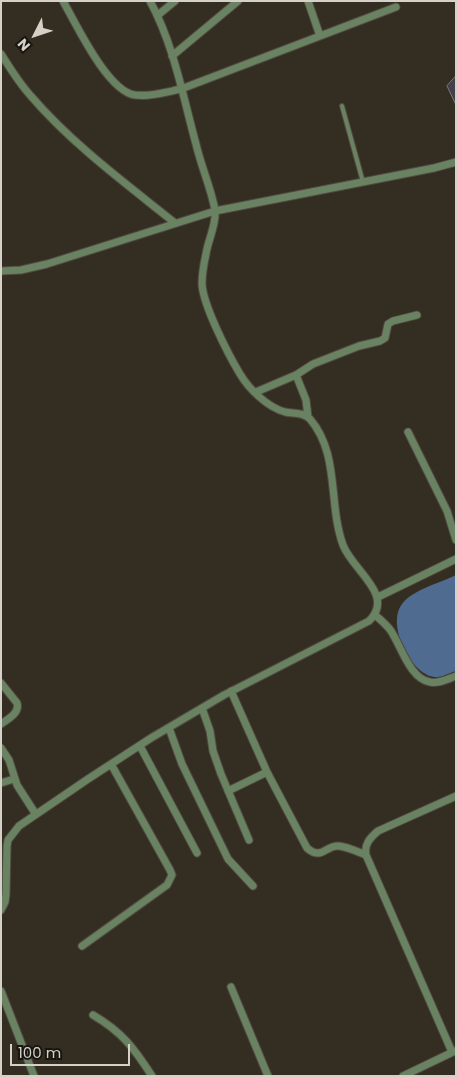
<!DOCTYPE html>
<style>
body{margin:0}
#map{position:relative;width:457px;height:1077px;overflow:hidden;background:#342d22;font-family:Poppins,sans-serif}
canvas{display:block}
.frame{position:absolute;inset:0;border:2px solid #d5d1c9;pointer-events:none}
.north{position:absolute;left:10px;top:10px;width:50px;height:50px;-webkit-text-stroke:4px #191611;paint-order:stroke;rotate:229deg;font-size:14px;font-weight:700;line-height:20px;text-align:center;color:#d5d1c9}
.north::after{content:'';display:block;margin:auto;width:18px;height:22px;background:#d5d1c9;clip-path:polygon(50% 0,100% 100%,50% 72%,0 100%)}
.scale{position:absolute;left:10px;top:1044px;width:120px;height:22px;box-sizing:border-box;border:2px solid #d5d1c9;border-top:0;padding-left:6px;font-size:15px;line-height:18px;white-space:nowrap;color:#d5d1c9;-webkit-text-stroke:4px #191611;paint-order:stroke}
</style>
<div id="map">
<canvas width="457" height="1077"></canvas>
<div class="frame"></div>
<div class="north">N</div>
<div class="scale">100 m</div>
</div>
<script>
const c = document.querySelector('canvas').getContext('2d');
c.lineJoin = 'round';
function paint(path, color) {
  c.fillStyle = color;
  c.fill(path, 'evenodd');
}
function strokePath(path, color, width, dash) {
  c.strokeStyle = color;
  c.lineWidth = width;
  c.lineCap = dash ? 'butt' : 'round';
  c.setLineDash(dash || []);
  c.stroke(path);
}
const water = new Path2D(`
 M456 575V671C449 673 441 678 434 677 411 674 386 625 402 604 412 590 440 583 456 575Z`);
const building = new Path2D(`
 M456 76V105L447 86Z`);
const service = new Path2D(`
 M342 106 363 182`);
const minor = new Path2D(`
 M63 1C76 24 108 92 135 95 150 97 166 92 181 89L396 7
 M308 1 320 36
 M158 15 175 1
 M1 54C10 68 19 83 30 95 72 144 125 183 175 223
 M172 56 238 1
 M1 271 21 270 47 264 215 211 434 168 456 162
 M296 375 306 400 308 417
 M256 392 296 375 313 364 359 346 380 341 385 338 388 324 393 321 417 315
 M408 432 447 511 456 540
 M378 597 456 559
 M375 615C381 620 387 625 391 631 401 646 410 679 430 682 438 684 448 679 456 676
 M1 683 17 703C20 713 8 719 1 724
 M231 691 267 772 307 848C322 861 325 845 339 846 348 847 358 852 366 855
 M202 708 210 731 213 751 221 774 249 840
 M169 728 182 764 228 859 253 886
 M140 746 197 853
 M1 748 9 760 17 785 35 813
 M1 783 14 779
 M228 791 267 772
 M1 910 5 902 6 894 7 846 8 840 19 826 88 779 151 738 224 695 369 621C396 595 352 570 343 545 328 504 340 454 310 419 303 412 294 414 285 412 267 407 249 389 240 374 228 354 203 305 202 284 202 274 204 263 206 254 208 240 217 223 215 210 211 188 201 166 196 144 183 97 174 45 150 1
 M82 946 167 885 172 875 170 870 111 764
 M231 987 268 1076
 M1 991 34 1076
 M93 1015C122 1032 134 1048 152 1076
 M452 1052 366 855C364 844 370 838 378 831L456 796
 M403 1076 455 1051`);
paint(water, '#4f6b8f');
paint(building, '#453f4b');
strokePath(building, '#7e7886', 1);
strokePath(service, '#514b40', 6);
strokePath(minor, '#514b40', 9);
strokePath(service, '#698262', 4);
strokePath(minor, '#698262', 7);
</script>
